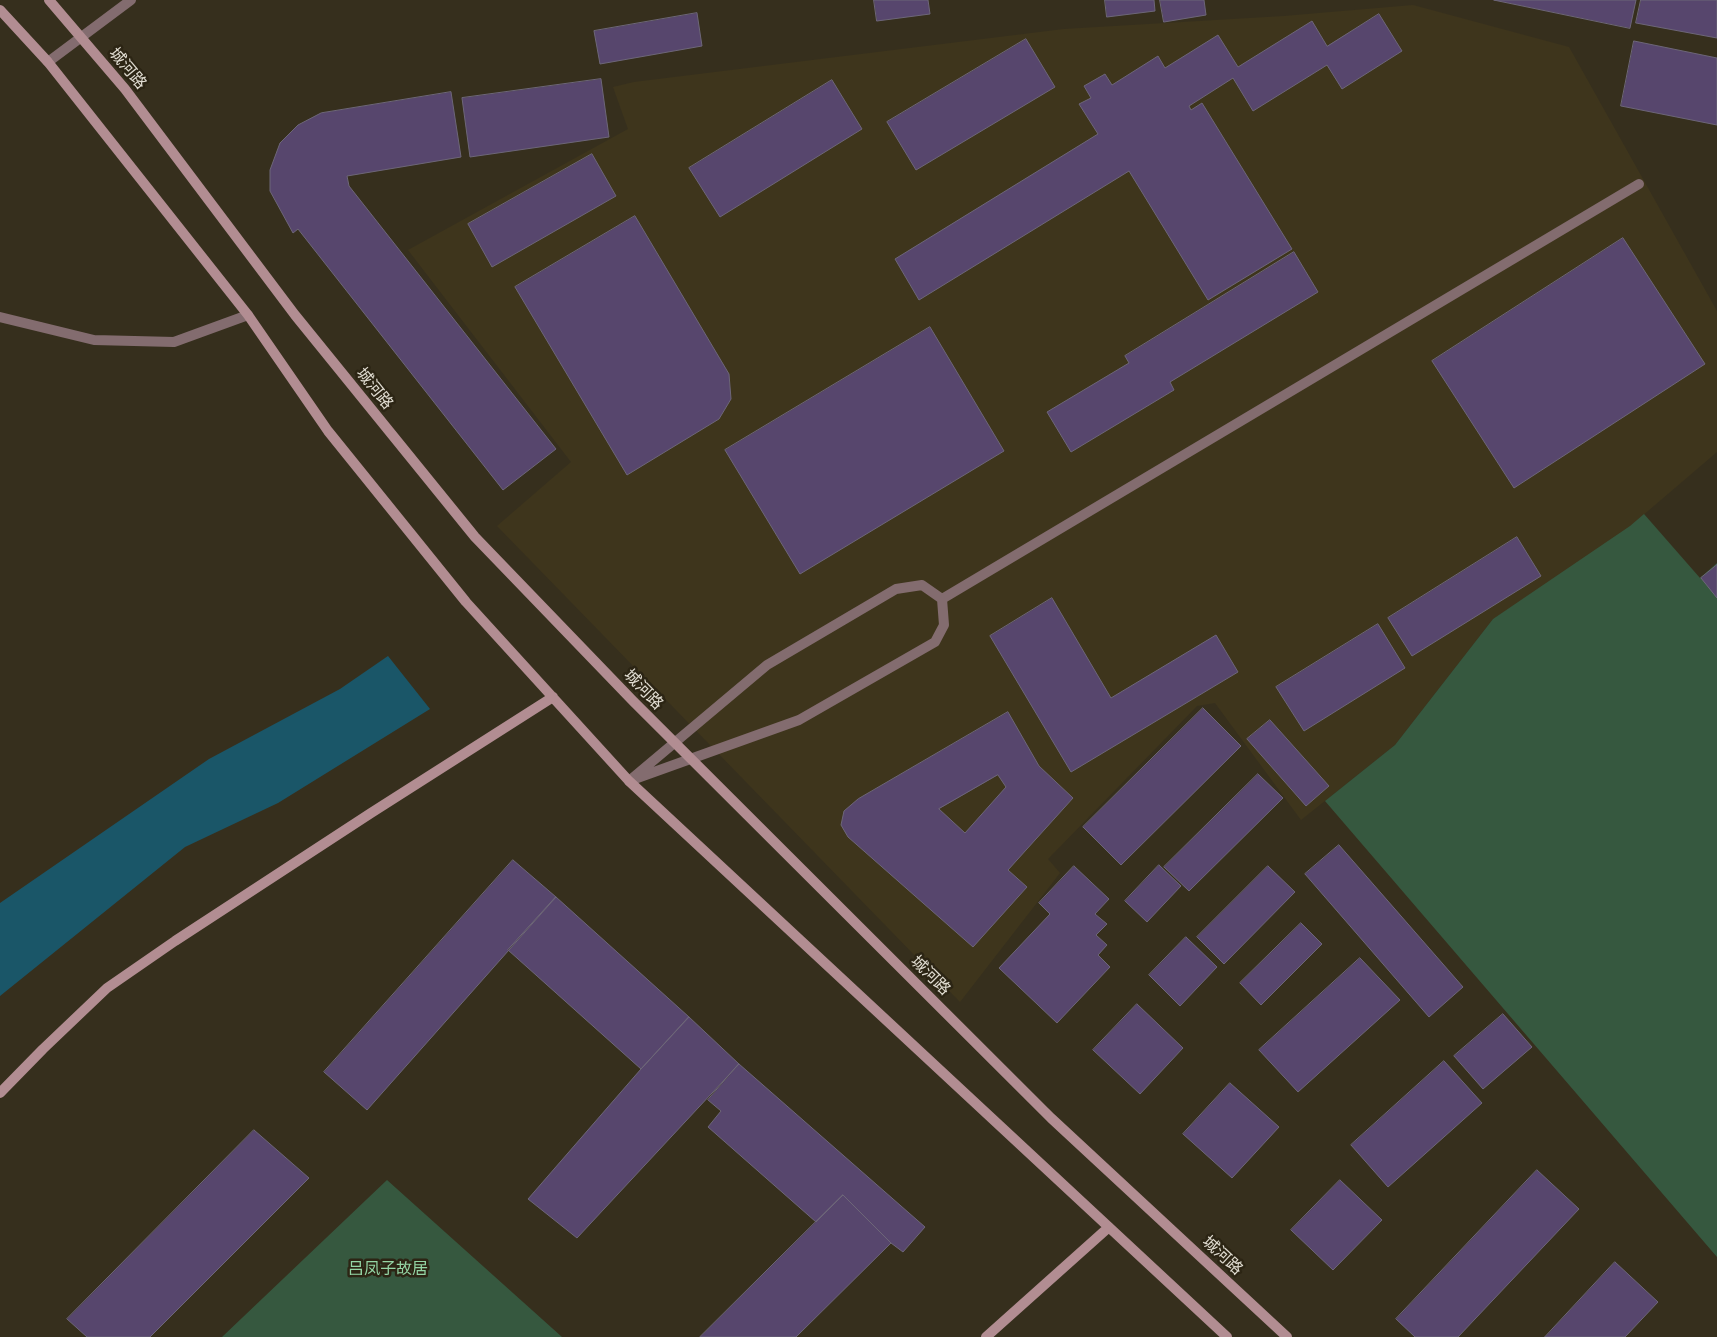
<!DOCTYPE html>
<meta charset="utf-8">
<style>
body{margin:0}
canvas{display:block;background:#362f1d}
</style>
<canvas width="1717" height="1337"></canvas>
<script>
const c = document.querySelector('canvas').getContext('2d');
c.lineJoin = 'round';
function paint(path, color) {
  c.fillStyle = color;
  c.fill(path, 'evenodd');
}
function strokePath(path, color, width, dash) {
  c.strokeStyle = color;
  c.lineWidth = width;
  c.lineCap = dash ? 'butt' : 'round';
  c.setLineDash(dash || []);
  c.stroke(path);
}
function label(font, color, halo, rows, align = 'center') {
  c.font = font + ' "DejaVu Sans","Noto Sans SC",sans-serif';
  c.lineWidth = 5;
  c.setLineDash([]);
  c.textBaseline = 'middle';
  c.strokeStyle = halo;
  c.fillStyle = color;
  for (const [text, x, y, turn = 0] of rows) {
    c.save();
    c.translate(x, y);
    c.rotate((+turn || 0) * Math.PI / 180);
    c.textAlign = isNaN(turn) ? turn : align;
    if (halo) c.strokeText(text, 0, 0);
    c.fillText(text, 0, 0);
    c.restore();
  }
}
const built = new Path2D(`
 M1413 5 1569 47 1717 311V452L1600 552 1493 619 1395 745 1301 820 1215 703 1197 706 1048 859 1060 873 960 1002 497 526 571 462 408 250 628 129 613 87 634 82 1064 29 1284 16Z`);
const green = new Path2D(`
 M1644 514 1700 578 1717 563V1257L1325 801 1395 745 1493 619 1630 526Z
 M387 1180 562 1337H222Z`);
const water = new Path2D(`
 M388 656 430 709 278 803 185 847 0 996V903L209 759 340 689Z`);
const building = new Path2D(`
 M874 0H928L930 14 877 21Z
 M1105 0H1154L1155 11 1107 17Z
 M1160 0H1204L1206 15 1164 22Z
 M1494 0H1636L1630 28Z
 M1641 0H1717V38L1636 23Z
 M697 13 702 46 600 64 594 31Z
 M1379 14 1402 51 1342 89 1327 65 1253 111 1233 78 1189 106 1191 110 1202 103 1292 249 1208 300 1129 171 919 300 895 259 1098 134 1079 104 1091 98 1084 86 1105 74 1112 85 1158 56 1165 68 1218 35 1238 67 1312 21 1327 46Z
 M1026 39 1055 87 916 170 887 122Z
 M1634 41 1717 58V125L1621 106Z
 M601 79 609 137 470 157 462 98Z
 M832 80 862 129 720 217 689 168Z
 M451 92 461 157 347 176 349 186 556 449 503 490 298 229 293 233 270 191V170L280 143 298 125 321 113Z
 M592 154 616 196 492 267 468 224Z
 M635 216 729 374 731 399 719 419 627 475 515 287Z
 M1623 238 1705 364 1514 488 1432 361Z
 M1294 252 1318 292 1170 382 1174 390 1071 452 1047 412 1129 363 1125 356Z
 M930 327 1004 451 800 574 725 450Z
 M1517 537 1541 576 1412 656 1388 618Z
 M1717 565V598L1701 578Z
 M1052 598 1111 698 1216 635 1238 672 1071 772 990 636Z
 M1378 624 1405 668 1304 731 1276 687Z
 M1203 708 1241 746 1121 865 1083 827Z
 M1008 712 1039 766 1073 798 1008 870 1027 887 973 947 848 837 841 825 844 811 858 799ZM998 775 1006 787 965 833 939 809Z
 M1270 720 1329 786 1306 806 1247 739Z
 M1258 774 1283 798 1189 891 1164 867Z
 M1339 845 1463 987 1429 1017 1305 874Z
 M513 860 556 897 367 1110 324 1072Z
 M1159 865 1181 886 1147 922 1125 901Z
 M1074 866 1109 899 1095 914 1107 924 1096 935 1107 945 1098 955 1110 967 1057 1023 999 968 1050 914 1039 903Z
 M1268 866 1295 892 1224 964 1197 937Z
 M556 897 689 1017 641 1069 508 950Z
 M1301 923 1322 944 1261 1005 1240 983Z
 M1186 937 1217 967 1180 1006 1149 975Z
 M1360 958 1400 1000 1298 1092 1259 1050Z
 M1137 1004 1183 1048 1140 1094 1093 1050Z
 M1503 1014 1532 1047 1483 1089 1454 1056Z
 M689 1017 739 1064 577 1238 528 1199 641 1069Z
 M1444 1061 1482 1103 1388 1187 1351 1145Z
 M739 1064 925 1227 903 1252 891 1243 843 1195 816 1222 708 1127 721 1111 708 1100Z
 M1230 1083 1279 1127 1232 1178 1183 1134Z
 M254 1130 309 1178 150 1337H87L67 1319Z
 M1537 1170 1579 1209 1458 1337H1415L1396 1319Z
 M1340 1180 1382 1220 1333 1270 1291 1230Z
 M843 1195 891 1243 796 1337H700Z
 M1615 1262 1658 1302 1625 1337H1545Z`);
const lane = new Path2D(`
 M922 585 942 599 944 625 935 642 799 720 629 781 767 665 896 589Z
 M942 599 1639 184`);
const street = new Path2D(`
 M48 62 131 0
 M0 317 94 340 174 342 248 315`);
const secondary = new Path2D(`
 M49 0 125 89 295 315 475 537 633 701 1051 1118 1287 1337
 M0 10 48 62 248 315 328 431 466 602 629 781 1227 1337
 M0 1093 43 1049 107 988 175 941 371 813 553 697
 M986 1337 1109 1227`);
const streetNames = [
 ["城河路",127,69,50],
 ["城河路",374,389,51],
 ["城河路",643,690,46],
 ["城河路",930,976,45],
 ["城河路",1222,1256,43]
];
const parkNames = [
 ["吕凤子故居",388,1270]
];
paint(built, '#3e351c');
paint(green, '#36583f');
paint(water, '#1a5668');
paint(building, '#57466d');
strokePath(building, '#6d6678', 1);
strokePath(lane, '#836c6f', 10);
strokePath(street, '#836c6f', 10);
strokePath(secondary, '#b28d92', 10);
label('16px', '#e1ddd2', '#2c2514', streetNames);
label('16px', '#94d6a5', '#2c2514', parkNames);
</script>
